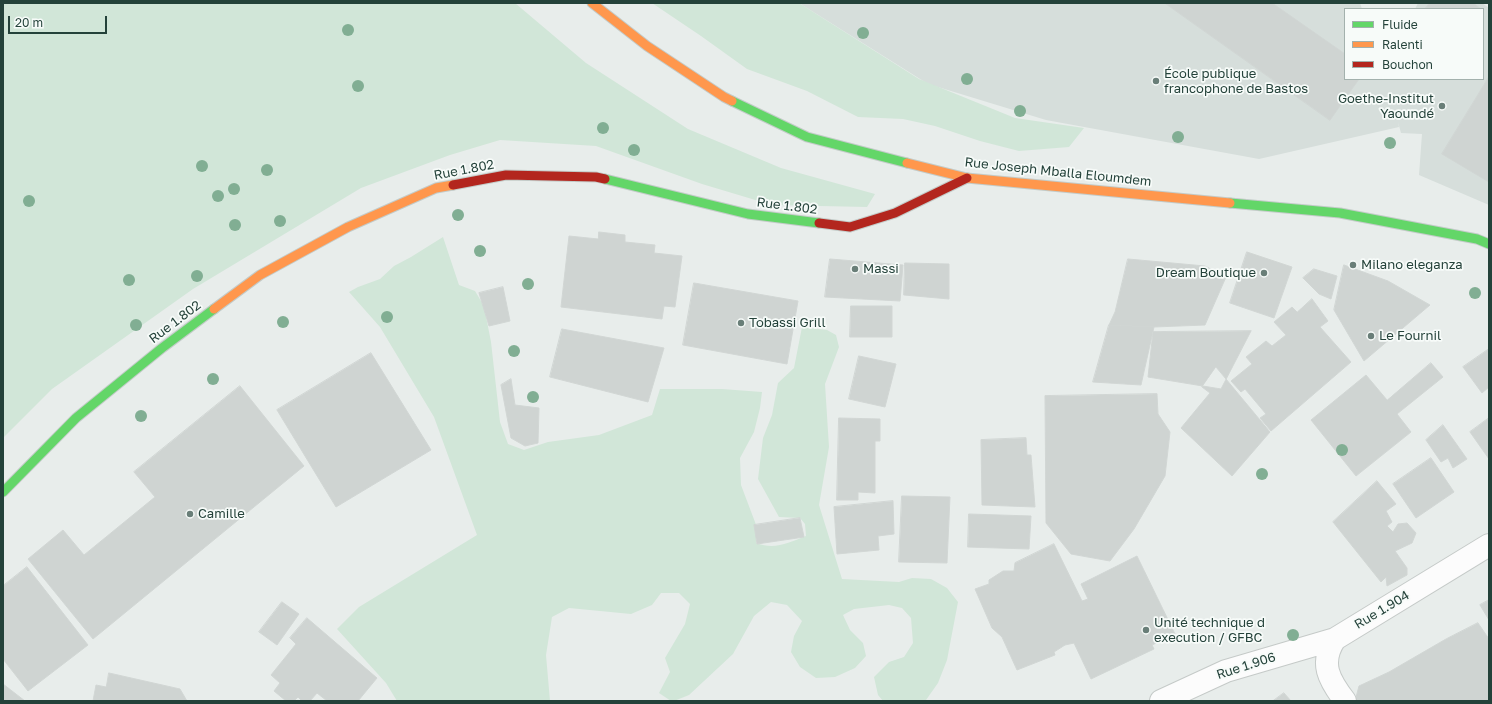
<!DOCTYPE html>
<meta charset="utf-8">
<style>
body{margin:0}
#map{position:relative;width:1492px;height:704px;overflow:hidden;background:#e8edeb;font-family:"Golos Text",sans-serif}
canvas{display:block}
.frame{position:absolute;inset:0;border:4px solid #24423a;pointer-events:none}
.legend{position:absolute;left:1344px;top:8px;width:140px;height:72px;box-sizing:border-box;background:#f7fbf9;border:1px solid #a3b1ad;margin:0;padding:5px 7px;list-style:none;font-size:12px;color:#24423a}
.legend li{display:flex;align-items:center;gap:8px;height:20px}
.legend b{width:20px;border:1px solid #a3b1ad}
.scale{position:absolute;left:8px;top:16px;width:99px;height:18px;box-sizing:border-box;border:2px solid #24423a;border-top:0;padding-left:5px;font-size:12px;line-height:14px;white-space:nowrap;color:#24423a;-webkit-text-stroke:3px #f7fbf9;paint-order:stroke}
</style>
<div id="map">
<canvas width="1492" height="704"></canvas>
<div class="frame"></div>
<ul class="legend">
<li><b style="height:5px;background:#63d668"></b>Fluide</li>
<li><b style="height:5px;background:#ff974d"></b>Ralenti</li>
<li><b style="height:5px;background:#b3261e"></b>Bouchon</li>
</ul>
<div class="scale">20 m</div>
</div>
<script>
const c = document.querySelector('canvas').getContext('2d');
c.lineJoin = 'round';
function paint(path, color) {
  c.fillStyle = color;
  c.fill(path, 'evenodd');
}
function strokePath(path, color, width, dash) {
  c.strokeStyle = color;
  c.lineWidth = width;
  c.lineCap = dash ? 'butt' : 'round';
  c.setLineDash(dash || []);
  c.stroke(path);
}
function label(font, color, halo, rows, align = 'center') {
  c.font = font + ' "Golos Text",sans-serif';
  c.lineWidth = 3.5;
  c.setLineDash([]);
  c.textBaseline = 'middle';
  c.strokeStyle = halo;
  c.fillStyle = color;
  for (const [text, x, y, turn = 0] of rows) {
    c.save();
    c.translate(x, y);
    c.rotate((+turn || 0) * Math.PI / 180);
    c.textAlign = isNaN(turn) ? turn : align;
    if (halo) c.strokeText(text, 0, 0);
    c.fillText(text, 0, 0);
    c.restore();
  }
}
const built = new Path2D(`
 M799 3H1360L1362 9H1345V79H1483V9H1415L1418 3H1482L1489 8V205L1419 175 1422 134 1401 133 1398 122 1399 127 1259 159 1046 120 928 84Z`);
const green = new Path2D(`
 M3 3H515L586 63 688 129 781 168 875 194 867 207 772 205 702 184 596 146 500 140 450 155 361 188 193 289 52 389 3 438Z
 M652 3H799L919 79 1015 118 1084 128 1069 147 1019 151 980 141 935 126 903 119 858 117 807 91 747 69 701 36Z
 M443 237 459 285 475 291 484 306 491 342 500 422 508 444 524 450 548 442 599 435 652 415 660 389H722L762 392 760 408 754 432 740 458 741 485 758 530 756 543C775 550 788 543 806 536L805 524 800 518 779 517 758 479 763 438 772 415 778 383 794 368 802 327 827 330 836 335 839 347 825 384 829 447 819 505 842 579 899 582 912 578 931 579 947 588 958 602 947 660 938 683 926 700 923 701H883L878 695 874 677 889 662 904 657 913 643 911 618 902 608 889 605 854 609 843 615 850 630 863 643 866 656 855 668 835 677 816 678 800 667 791 652 794 636 802 621 787 605 771 602 754 616 733 654 689 695 674 701H671L659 693 670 672 665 658 685 624 690 604 679 593H661L652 605 631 614 569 608 552 617 546 655 550 701H397L386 683 337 629 359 607 477 535 434 417 380 327 349 292 358 287 380 279 394 266 411 257Z`);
const building = new Path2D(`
 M1165 3H1272L1345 54V79H1359L1330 120Z
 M1430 3H1473L1481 9H1425Z
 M1489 77V182L1442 154Z
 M599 232 625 235V242L655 245 654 253 682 256 675 307 664 306 662 319 561 307 569 236 598 239Z
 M1247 252 1292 267 1274 318 1230 303Z
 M830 259 903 265 900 301 825 297Z
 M1128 259 1205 266 1226 277 1205 325 1154 327 1109 325 1115 312Z
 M905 263 949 264V299L904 295Z
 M1344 265 1388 281 1430 305 1364 361 1334 310Z
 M1314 269 1337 276 1331 299 1319 294 1303 278Z
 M694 283 798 301 787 364 683 345Z
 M503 287 510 321 489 326 479 293Z
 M1312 299 1328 321 1320 327 1351 362 1271 431 1260 418 1266 414 1245 389 1241 392 1231 381 1252 364 1246 357 1266 341 1272 346 1286 335 1274 322 1292 307 1297 312Z
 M851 306H892V337H850Z
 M1109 325 1154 327 1141 385 1093 382Z
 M562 329 664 348 648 402 550 377Z
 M1251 331 1221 389 1148 377 1153 332Z
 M1489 349V387L1482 393 1463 367Z
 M371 353 431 450 336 507 277 410Z
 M859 356 896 364 885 407 849 399Z
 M1431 363 1443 377 1397 414 1411 432 1356 476 1311 420 1366 375 1387 400Z
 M1216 367 1270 432 1232 476 1181 428 1210 393 1202 387Z
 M511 379 515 405 539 408 538 443 525 446 511 438 501 385Z
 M240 386 304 466 93 639 28 559 63 530 84 555 155 497 134 472Z
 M1157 394 1158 414 1170 432 1165 476 1134 529 1110 561 1071 554 1046 523 1045 396Z
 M839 418 880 419V441H875V493L858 492V500H837Z
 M1489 418V459L1470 432Z
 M1443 425 1467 459 1453 468 1448 458 1441 462 1426 440Z
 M1026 438 1027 455H1031L1035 507 982 505 981 440Z
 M1431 458 1454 492 1416 518 1393 484Z
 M1377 481 1396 504 1386 511 1392 522 1387 526 1393 532 1398 524 1407 523 1416 533 1412 543 1395 551 1407 568V575L1387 586 1386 577 1381 582 1333 522Z
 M902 496 950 497 947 563 899 562Z
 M893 501 894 534 878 536 879 550 837 554 834 507Z
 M969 514 1031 516 1029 549 968 547Z
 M800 518 804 537 757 544 754 525Z
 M1054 544 1082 601 1088 599 1081 584 1137 556 1175 634 1152 645 1154 649 1091 679 1074 643 1065 645 1054 652 1055 655 1017 670 1002 637 992 628 975 589 989 584V580L1003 571H1014L1015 563Z
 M27 567 88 645 28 691 3 659V586Z
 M1489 600V620L1480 605Z
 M282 602 299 614 277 645 259 632Z
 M307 618 377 678 358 701H327L317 693 310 701H302L298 697 294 701H286L274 691 280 683 271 675 296 644 290 638Z
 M1478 623 1489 639V701H1355L1359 686 1389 672 1446 639Z
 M109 673 180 689 187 701H93L96 685 106 687Z
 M3 684 25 701H3Z
 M1284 693 1291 701H1273Z`);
const street = new Path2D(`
 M1161 701 1226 671 1335 639
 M1345 701C1329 680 1319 663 1335 639L1489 545`);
const fast = new Path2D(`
 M732 101 807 137 907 163
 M605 179 748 214 819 223
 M1230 203 1340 213 1477 239 1489 244
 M3 492 76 418 162 348 214 309`);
const slow = new Path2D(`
 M592 3 647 46 724 97 732 101
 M907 163 967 178 1230 203
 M214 309 260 275 348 227 436 188 453 185`);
const jam = new Path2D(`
 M453 185 506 175 596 177 605 179
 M819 223 850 227 895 213 967 178`);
const trees = [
 [348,30],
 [863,33],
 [967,79],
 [358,86],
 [1020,111],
 [603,128],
 [1178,137],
 [1390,143],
 [634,150],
 [202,166],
 [267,170],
 [234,189],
 [218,196],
 [29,201],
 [458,215],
 [280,221],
 [235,225],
 [480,251],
 [197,276],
 [129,280],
 [528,284],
 [1475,293],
 [387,317],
 [283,322],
 [136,325],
 [514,351],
 [213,379],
 [533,397],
 [141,416],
 [1342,450],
 [1262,474],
 [1293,635]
];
const markers = [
 [1156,81,4,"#697e78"],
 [1442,106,4,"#697e78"],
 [1353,265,4,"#697e78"],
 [855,269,4,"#697e78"],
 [1264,273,4,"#697e78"],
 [741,323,4,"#697e78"],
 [1371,336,4,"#697e78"],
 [190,514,4,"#697e78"],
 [1146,630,4,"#697e78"]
];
const poiNames = [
 ["École publique",1164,74],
 ["francophone de Bastos",1164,89],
 ["Goethe-Institut",1434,99,"right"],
 ["Yaoundé",1434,114,"right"],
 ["Milano eleganza",1361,265],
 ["Massi",863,269],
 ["Dream Boutique",1256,273,"right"],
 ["Tobassi Grill",749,323],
 ["Le Fournil",1379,336],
 ["Camille",198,514],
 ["Unité technique d",1154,623],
 ["execution / GFBC",1154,638]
];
const streetNames = [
 ["Rue 1.802",464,170,-11],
 ["Rue Joseph Mballa Eloumdem",1058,172,6],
 ["Rue 1.802",787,206,7],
 ["Rue 1.802",175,322,-37],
 ["Rue 1.904",1382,610,-31],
 ["Rue 1.906",1246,666,-18]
];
paint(built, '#d6dedb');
paint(green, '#d1e6d8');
paint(building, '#cfd4d2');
strokePath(building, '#d1d6d4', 1);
strokePath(street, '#c5cac8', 24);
strokePath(fast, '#c3cbc8', 11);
strokePath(slow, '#c3cbc8', 11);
strokePath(jam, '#c3cbc8', 11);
strokePath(street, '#fcfcfc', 22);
strokePath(fast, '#63d668', 9);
strokePath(slow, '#ff974d', 9);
strokePath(jam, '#b3261e', 9);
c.fillStyle = '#81ae93';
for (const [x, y] of trees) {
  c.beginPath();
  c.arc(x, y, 6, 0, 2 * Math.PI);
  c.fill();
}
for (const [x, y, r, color] of markers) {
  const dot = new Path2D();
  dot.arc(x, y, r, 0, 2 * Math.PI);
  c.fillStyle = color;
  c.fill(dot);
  strokePath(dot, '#f7fbf9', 1.5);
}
label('13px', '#24423a', '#f7fbf9', poiNames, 'left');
label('13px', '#24423a', '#f7fbf9', streetNames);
</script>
